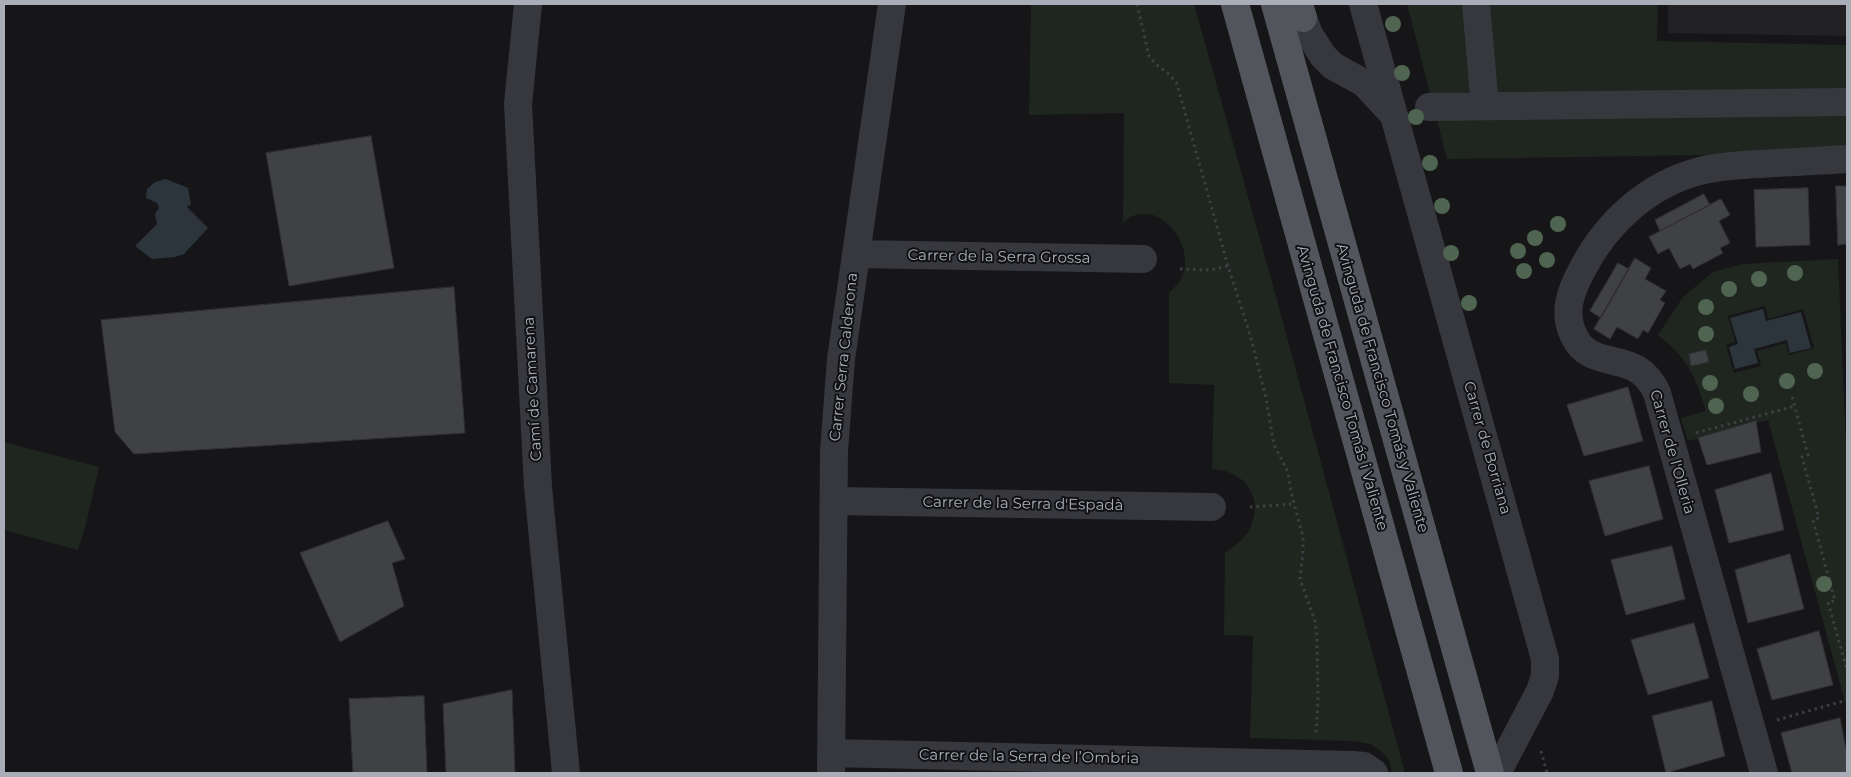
<!DOCTYPE html>
<meta charset="utf-8">
<style>
body{margin:0}
#map{position:relative;width:1851px;height:777px;overflow:hidden;background:#161618;font-family:Montserrat,sans-serif}
canvas{display:block}
.frame{position:absolute;inset:0;border:5px solid #a8adb8;pointer-events:none}
</style>
<div id="map">
<canvas width="1851" height="777"></canvas>
<div class="frame"></div>
</div>
<script>
const c = document.querySelector('canvas').getContext('2d');
c.lineJoin = 'round';
function paint(path, color) {
  c.fillStyle = color;
  c.fill(path, 'evenodd');
}
function strokePath(path, color, width, dash) {
  c.strokeStyle = color;
  c.lineWidth = width;
  c.lineCap = dash ? 'butt' : 'round';
  c.setLineDash(dash || []);
  c.stroke(path);
}
function label(font, color, halo, rows, align = 'center') {
  c.font = font + ' Montserrat,sans-serif';
  c.lineWidth = 4;
  c.setLineDash([]);
  c.textBaseline = 'middle';
  c.strokeStyle = halo;
  c.fillStyle = color;
  for (const [text, x, y, turn = 0] of rows) {
    c.save();
    c.translate(x, y);
    c.rotate((+turn || 0) * Math.PI / 180);
    c.textAlign = isNaN(turn) ? turn : align;
    if (halo) c.strokeText(text, 0, 0);
    c.fillText(text, 0, 0);
    c.restore();
  }
}
const built = new Path2D(`
 M1668 4H1847V36L1668 33Z`);
const green = new Path2D(`
 M1031 4H1194L1275 293 1405 773H1392L1389 760 1383 753 1371 744 1352 741 1250 738 1253 636 1224 635 1225 553C1234 546 1245 539 1250 528 1265 497 1244 470 1212 469L1214 385 1169 383V293C1175 287 1180 282 1183 274 1194 247 1163 203 1133 216 1129 217 1126 221 1123 223L1124 113 1029 115Z
 M1407 4H1658L1657 41 1847 45V146L1707 155 1447 159Z
 M1838 259 1847 470V709L1768 420 1688 441 1681 418 1706 411C1694 374 1689 360 1658 335L1683 297 1713 272 1743 264ZM1765 306 1768 319 1803 309 1814 348 1789 355 1786 343 1757 351 1761 366 1734 373 1726 345 1735 342 1728 316ZM1706 350 1709 362 1692 366 1689 354Z
 M4 442 99 467 86 524 78 550 4 530Z`);
const water = new Path2D(`
 M166 179 188 188 191 204 187 207 208 228 184 254 175 257 152 259 135 246 157 224 155 214 159 208 157 203 146 198 147 189 155 182Z
 M1763 309 1766 321 1801 312 1811 348 1790 353 1787 340 1754 349 1758 363 1735 369 1729 347 1738 344 1730 318Z`);
const building = new Path2D(`
 M371 136 394 268 289 286 266 153Z
 M1836 186H1847V244L1838 245Z
 M1808 188 1810 245 1756 247 1754 190Z
 M1704 194 1710 205 1660 231 1655 220Z
 M1721 199 1730 215 1719 221 1730 243 1720 248 1723 253 1693 269 1690 264 1680 269 1669 248 1658 254 1649 237Z
 M1635 258 1651 268 1645 279 1666 291 1660 300 1665 303 1648 333 1643 330 1638 339 1617 327 1610 339 1594 329Z
 M1618 263 1629 269 1601 318 1590 311Z
 M454 287 465 433 134 454 115 432 101 320Z
 M1706 350 1709 362 1691 366 1689 354Z
 M1628 387 1643 441 1584 456 1567 405Z
 M1756 421 1761 452 1707 465 1698 438Z
 M1649 466 1663 519 1605 536 1589 481Z
 M1771 473 1784 530 1729 543 1715 490Z
 M388 521 405 559 392 563 404 606 340 642 300 553Z
 M1672 546 1685 599 1626 615 1611 560Z
 M1790 554 1804 609 1748 623 1735 570Z
 M1694 623 1709 678 1648 695 1631 640Z
 M1819 631 1833 685 1772 700 1757 649Z
 M512 690 515 773H446L443 704Z
 M424 696 427 773H353L349 699Z
 M1712 701 1725 756 1666 773 1652 716Z
 M1840 718 1847 754V773H1792L1781 733Z`);
const path = new Path2D(`
 M1137 4 1149 56 1157 65 1170 75 1177 84 1228 266 1251 338 1266 398 1274 445 1288 472 1291 492 1303 537V552L1300 579 1315 621 1317 639 1318 701 1316 736
 M1180 269 1210 270 1228 266
 M1792 397 1808 455 1802 457 1819 518 1813 520 1835 601 1828 602 1847 670
 M1696 433 1795 406
 M1250 507 1294 504
 M1777 720 1847 700
 M1541 751 1547 773`);
const minor = new Path2D(`
 M528 4 518 104 538 487 566 773
 M1363 4 1545 659V676L1540 691 1497 773
 M1476 4 1485 106
 M1303 18 1309 34 1323 56 1333 66 1364 83 1392 113
 M1429 107 1847 102
 M856 254 1143 259
 M834 501 1212 507
 M831 753 1353 765 1364 766 1374 773
 M831 773 834 451 841 359 892 4
 M1764 773 1657 393C1636 346 1592 374 1574 336 1562 312 1571 290 1583 268 1607 222 1649 184 1700 171 1719 166 1740 165 1760 164 1789 162 1818 161 1847 159`);
const major = new Path2D(`
 M1235 4 1449 773
 M1275 4 1490 773
 M1299 4 1303 18`);
const trees = [
 [1393,24],
 [1402,73],
 [1416,117],
 [1430,163],
 [1442,206],
 [1558,224],
 [1535,238],
 [1518,251],
 [1451,253],
 [1547,260],
 [1524,271],
 [1795,273],
 [1759,279],
 [1729,289],
 [1469,303],
 [1706,307],
 [1706,334],
 [1815,371],
 [1787,381],
 [1710,383],
 [1751,394],
 [1716,406],
 [1824,584]
];
const streetNames = [
 ["Carrer de la Serra Grossa",999,257,1],
 ["Carrer Serra Calderona",844,357,-84],
 ["Avinguda de Francisco Tomás i Valiente",1342,388,74],
 ["Avinguda de Francisco Tomás y Valiente",1382,388,74],
 ["Camí de Camarena",533,389,-93],
 ["Carrer de Borriana",1487,448,74],
 ["Carrer de l'Olleria",1672,452,74],
 ["Carrer de la Serra d'Espadà",1023,504,1],
 ["Carrer de la Serra de l’Ombria",1029,757,1]
];
paint(built, '#222225');
paint(green, '#1e261f');
paint(water, '#2c353c');
paint(building, '#404145');
strokePath(building, '#303034', 1);
strokePath(path, '#3d3f44', 3, [2.5, 4]);
strokePath(minor, '#37383d', 28);
strokePath(major, '#53555c', 28);
c.fillStyle = '#506452';
for (const [x, y] of trees) {
  c.beginPath();
  c.arc(x, y, 8, 0, 2 * Math.PI);
  c.fill();
}
label('15px', '#a8adb8', '#111113', streetNames);
</script>
